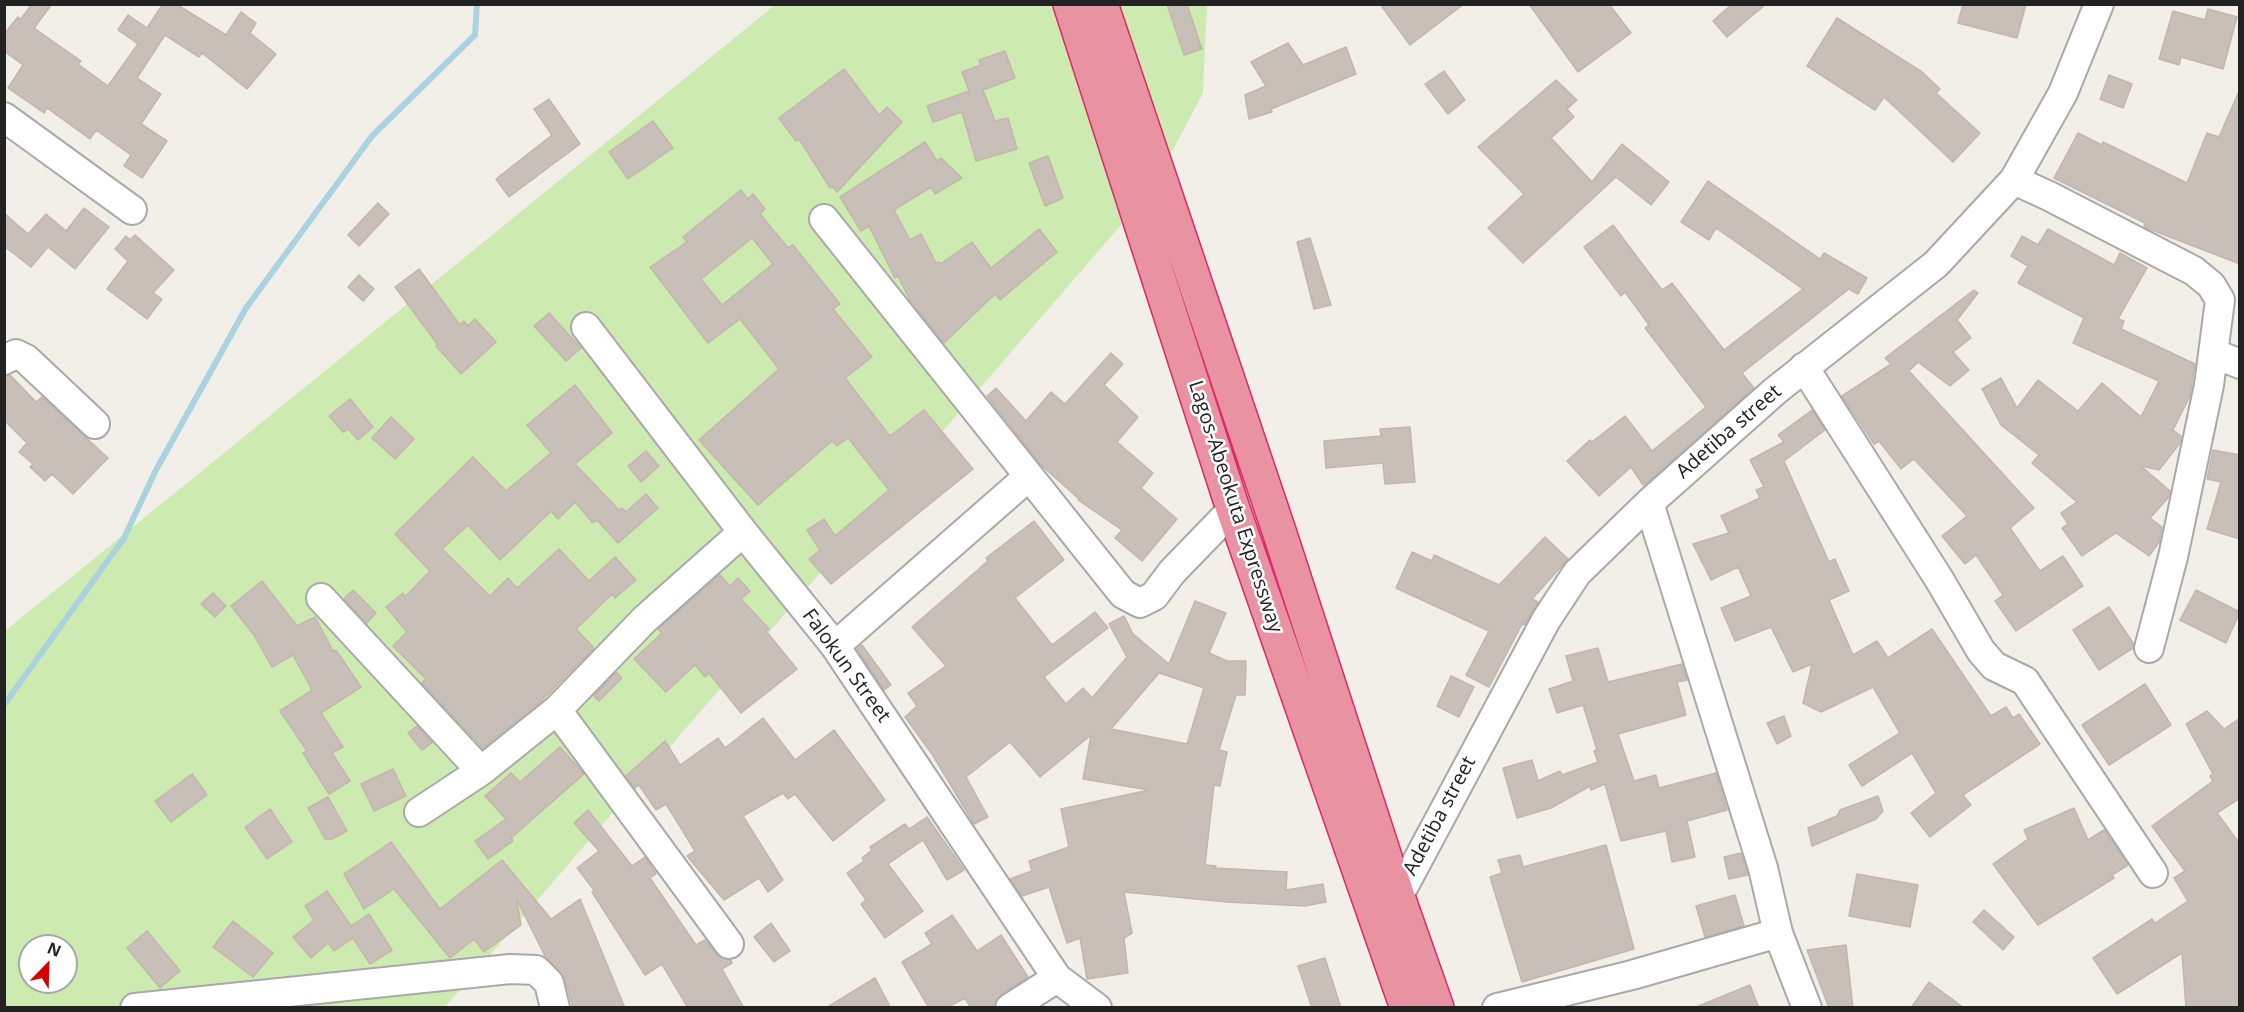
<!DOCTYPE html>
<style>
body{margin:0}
#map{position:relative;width:2244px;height:1012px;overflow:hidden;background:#f2efe9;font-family:"Open Sans",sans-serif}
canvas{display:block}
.frame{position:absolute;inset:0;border:6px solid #222;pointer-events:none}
.north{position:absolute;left:18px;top:934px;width:60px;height:60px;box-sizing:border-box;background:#fff;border:2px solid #a7a7a7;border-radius:50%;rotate:23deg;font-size:16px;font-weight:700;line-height:24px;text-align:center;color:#222}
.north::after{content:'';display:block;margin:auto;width:21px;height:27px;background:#d40000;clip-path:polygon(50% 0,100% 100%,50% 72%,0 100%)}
</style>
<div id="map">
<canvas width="2244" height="1012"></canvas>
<div class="frame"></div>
<div class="north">N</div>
</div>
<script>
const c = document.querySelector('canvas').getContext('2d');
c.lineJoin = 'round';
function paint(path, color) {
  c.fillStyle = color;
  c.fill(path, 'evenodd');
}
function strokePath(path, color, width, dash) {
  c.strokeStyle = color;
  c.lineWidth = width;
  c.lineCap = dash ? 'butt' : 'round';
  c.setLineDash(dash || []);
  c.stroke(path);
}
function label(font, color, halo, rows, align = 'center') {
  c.font = font + ' "Open Sans",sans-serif';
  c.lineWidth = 5;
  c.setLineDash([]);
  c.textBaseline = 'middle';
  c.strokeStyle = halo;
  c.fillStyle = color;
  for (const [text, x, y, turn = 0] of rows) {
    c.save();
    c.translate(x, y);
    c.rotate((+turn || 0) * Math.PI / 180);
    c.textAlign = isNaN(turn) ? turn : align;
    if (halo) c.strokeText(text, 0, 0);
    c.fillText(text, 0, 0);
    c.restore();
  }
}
const grass = new Path2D(`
 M775 5H1207L1203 93 1153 188 445 1007 5 1008V631ZM30 946H66V982H30Z`);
const stream = new Path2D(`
 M4 705 124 538 156 470 246 308 372 136 475 35 477 4`);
const building = new Path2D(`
 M32 4H52L34 28 81 61 78 64 108 86 138 44 118 30 128 15 147 28 163 4H176L226 35 241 12 256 23 250 33 276 54 247 89 202 53 199 57 165 35 137 78 161 94 141 124 167 141 142 178 124 166 131 155 96 130 90 139 47 108 44 113 8 88 23 65 4 51V34L18 17 21 19Z
 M1167 4H1187L1202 49 1184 55Z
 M1380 4H1464L1410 45Z
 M1529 4H1609L1631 33 1578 72Z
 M1732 4H1766L1727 37 1713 21Z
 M1963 4H2026L2017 38 1958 23Z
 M2208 9 2237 17 2223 69 2181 57 2179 65 2159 59 2173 11 2205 20Z
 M1837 18 1922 72 1940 89 1936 93 1980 133 1953 162 1884 97 1875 110 1807 66Z
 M1288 43 1303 65 1346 47 1356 74 1271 109 1272 112 1249 119 1245 95 1266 86 1251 62Z
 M1005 51 1015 78 983 90 995 121 1008 118 1017 149 976 161 962 112 933 122 927 106 969 91 962 72 981 65 979 60Z
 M844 69 879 115 887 107 902 122 837 192 833 187 830 188 799 139 796 141 779 118Z
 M1444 71 1465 100 1448 114 1425 84Z
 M2109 75 2132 84 2123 108 2100 99Z
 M1556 80 1577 100 1567 109 1574 117 1551 138 1592 182 1622 144 1669 182 1651 205 1616 177 1523 263 1488 228 1524 194 1478 147Z
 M2240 89V264L2144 227 2145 223 2054 178 2078 133 2102 145 2103 142 2187 183 2207 133 2219 137Z
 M549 99 580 144 509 197 496 179 552 135 534 109Z
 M653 121 673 148 628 179 609 152Z
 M925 142 937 161 941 158 962 178 935 194 931 187 894 210 910 240 921 234 936 263 939 262 940 264 972 242 991 268 1039 229 1057 252 1000 300 995 294 944 343 910 300 898 276 895 278 869 226 861 231 840 197Z
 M1048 156 1063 198 1045 206 1029 163Z
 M1708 181 1820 259 1824 253 1867 278 1858 294 1849 289 1742 373 1754 388 1648 482 1643 485 1631 467 1599 496 1567 461 1590 440 1592 442 1625 416 1652 451 1706 407 1645 328 1649 325 1625 292 1621 296 1584 247 1613 225 1662 290 1672 283 1724 350 1803 289 1716 228 1709 240 1681 222Z
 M741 190 748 199 753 194 765 209 760 214 788 248 793 245 840 304 833 309 872 357 845 378 890 436 924 410 973 469 831 584 809 559 820 550 807 530 824 519 835 536 889 490 848 438 837 446 832 441 758 505 699 440 779 369 740 319 708 343 650 267 687 242 683 237ZM752 238 773 264 722 305 701 279Z
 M378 203 389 214 359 246 348 235Z
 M84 208 109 227 75 269 48 247 31 267 4 246V213L28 234 46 214 66 231Z
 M2048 229 2114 265 2120 253 2147 268 2118 319 2124 321 2121 329 2195 364 2190 396 2173 430 2181 436 2180 443 2159 470 2141 466 2170 491 2168 498 2150 518 2162 527 2159 542 2149 556 2116 533 2082 556 2062 528 2068 524 2061 513 2077 502 2032 463 2039 455 2001 425 1982 389 2001 378 2017 408 2038 380 2078 411 2102 383 2141 417 2159 381 2073 343 2084 318 2018 283 2028 266 2011 256 2022 236 2038 245Z
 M135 235 174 270 153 293 162 299 147 319 107 289 128 261 115 249 126 236 130 240Z
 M1310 238 1331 305 1314 309 1297 242Z
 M419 269 460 325 464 321 468 326 475 319 496 342 461 374 436 346 438 345 395 287Z
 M359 275 374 289 363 301 348 287Z
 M1974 290 1978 293 1957 320 1971 338 1953 352 1969 370 1950 386 1918 362 1909 371 2034 508 2010 528 2040 571 2063 556 2083 586 2016 631 1995 601 2003 595 1976 555 1965 564 1942 536 1967 516 1914 459 1901 469 1879 441 1874 444 1842 396 1891 364 1885 358Z
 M549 313 581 348 566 361 534 326Z
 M1111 353 1123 364 1104 385 1138 417 1117 442 1153 473 1141 488 1177 519 1142 561 1115 538 1122 530 1078 500 1079 499 1041 465 987 396 996 388 1026 421 1051 392 1065 404Z
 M10 375 36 402 42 397 108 458 73 494 52 474 45 481 30 467 33 464 19 452 27 443 4 420V376Z
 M575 385 612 433 575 464 619 510 622 508 626 512 646 494 658 508 618 543 597 520 593 523 575 502 558 519 551 511 500 560 468 525 442 549 490 596 508 578 517 588 559 549 589 581 615 557 636 580 615 598 612 594 576 629 594 648 540 702 483 748 422 683 426 679 393 646 407 632 386 607 403 593 405 597 430 571 395 534 473 457 506 491 551 453 527 425Z
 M350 399 373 427 358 440 348 429 343 432 329 416Z
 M1812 410 1825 430 1784 461 1829 562 1835 559 1849 591 1829 600 1853 655 1877 641 1888 658 1932 629 1991 716 2006 707 2013 718 2019 714 2040 744 1963 795 1971 805 1930 837 1911 813 1936 793 1912 753 1862 786 1849 765 1900 733 1873 687 1821 712 1803 703 1812 664 1793 672 1771 627 1735 641 1721 608 1751 596 1738 567 1711 580 1693 544 1729 533 1721 516 1760 498 1756 490 1764 487 1750 460 1784 442 1778 435Z
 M391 417 414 439 395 459 372 438Z
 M1410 427 1415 482 1385 484 1383 463 1326 468 1324 441 1381 436 1380 429Z
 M2213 450 2240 455V539L2207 529 2221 482 2207 479Z
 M646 451 659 466 641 482 628 466Z
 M1034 521 1064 560 1015 598 1052 645 1095 612 1108 628 1044 677 1066 704 1083 688 1092 698 1127 657 1109 624 1124 616 1133 634 1169 664 1195 601 1226 613 1209 653 1227 661H1246L1245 695H1236L1219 750 1227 752 1220 786 1214 785 1205 865 1216 866 1215 868 1287 872 1286 890 1323 884 1326 902 1305 906 1227 902 1124 892 1132 933 1124 938 1128 973 1087 979 1080 938 1067 943 1049 887 1022 896 1010 879 1032 871 1029 861 1069 847 1061 809 1149 790 1083 779 1091 735 1040 777 1010 742 966 777 988 817 974 824 932 754 905 717 917 706 908 693 946 666 912 627 988 561 986 558ZM1159 673 1204 688 1187 744 1111 729Z
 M1545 537 1568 559 1532 599 1538 602 1524 625 1522 624 1489 687 1466 675 1489 631 1396 588 1412 552 1432 561 1434 555 1499 585Z
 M720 575 730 586 738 578 750 591 741 599 769 629 766 631 797 669 741 713 709 673 705 677 695 665 666 692 634 659 662 633 658 629Z
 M262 581 297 626 315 617 333 651 336 650 361 687 321 713 343 747 332 753 350 781 329 794 303 753 307 751 280 711 312 690 293 655 272 667 254 635 231 606Z
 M353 590 376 613 367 623 344 599Z
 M2196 590 2240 612 2226 643 2180 620Z
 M213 593 226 606 215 617 201 604Z
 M2109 607 2133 643V648L2099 670 2073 630Z
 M862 645 891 685 884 690 857 649Z
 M1598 648 1608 682 1682 664 1687 680 1677 682 1686 715 1618 734 1634 781 1656 775 1659 788 1716 773 1727 810 1687 821 1695 857 1672 862 1666 831 1621 841 1605 784 1591 790 1590 786 1551 808 1517 818 1503 768 1532 760 1538 781 1560 771 1562 775 1598 762 1594 751 1597 750 1583 705 1557 713 1549 689 1573 681 1566 656Z
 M616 672 622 678 599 701 594 696Z
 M1451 676 1474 687 1459 717 1437 706Z
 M2145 684 2171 725 2109 765 2082 725Z
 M2207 711 2224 729 2240 718V798L2217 813 2240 844V1008H2186L2182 953 2117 994 2093 958 2152 919 2155 923 2188 901 2174 878 2185 871 2152 826 2213 781 2210 776 2213 774 2186 724Z
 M1784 716 1791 736 1777 744 1767 723Z
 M763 718 795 760 834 730 885 800 833 841 795 794 788 799 783 793 743 816 783 880 768 892 759 878 724 900 687 856 695 851 666 804 656 810 639 785 635 788 626 776 665 741 680 765 718 738 725 748Z
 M417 726 432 743 422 750 408 733Z
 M560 747 584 774 511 838 513 841 488 859 475 841 506 819 485 796 511 773 520 782Z
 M393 769 406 796 374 811 361 784Z
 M192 774 207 795 171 822 155 801Z
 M1878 796 1883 811 1876 819 1812 846 1808 828 1837 816 1840 810Z
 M328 797 347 831 332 839H325L308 808Z
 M2074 808 2088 840 2104 830 2128 865 2112 875 2114 878 2038 925 1993 864 2028 839 2024 830Z
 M270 809 292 842 267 859 245 827Z
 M588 810 632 866 645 857 656 874 650 878 696 945 705 940 716 954 731 960 732 963 722 969 744 1008H688L662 964 645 975 592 892 594 890 577 868 599 851 574 823Z
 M927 817 964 870 947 880 923 840 888 864 923 911 885 938 861 904 866 900 847 873 864 861 862 858 872 850 870 847 905 824 909 829Z
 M391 842 440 909 502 860 551 919 580 899 625 1008H573L565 979 546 958 516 898 521 925 484 952 474 939 450 958 394 889 364 909 344 874Z
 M1606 845 1634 949 1522 982 1490 877 1502 873 1498 860 1520 855 1523 867Z
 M1741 853 1748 875 1729 879 1724 857Z
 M1857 874 1918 885 1910 927 1849 916Z
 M327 891 351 926 369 914 392 950 370 964 353 938 334 951 328 943 311 958 293 937 314 920 305 906Z
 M1735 895 1744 926 1705 937 1696 906Z
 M1984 910 2014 937 2003 950 1973 922Z
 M952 915 977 951 1001 935 1028 977 1001 994 994 1008H971L965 998 946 1008H929L902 962 932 944 925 933Z
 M233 921 273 953 253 977 213 947Z
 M771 923 790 951 774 962 754 937Z
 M147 931 180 971 160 988 127 948Z
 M1846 945 1853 1008H1829L1807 950Z
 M1325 958 1341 1008H1312L1298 966Z
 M875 978 891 1008H826Z
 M1929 982 1964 1008H1911Z
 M1750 985 1759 1008H1696V1007Z`);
const minor = new Path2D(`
 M4 117 132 210
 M2014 180 2049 196 2194 271 2211 285 2220 300 2209 385 2173 557 2149 648
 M824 219 1123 594 1140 603 1154 596 1172 572 1233 509
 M586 327 743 532 835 646 1057 978 1097 1008
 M2213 353 2240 364
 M4 360 16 354 26 359 95 424
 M1804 367 1939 579 1981 651 1994 666 2025 681 2153 873
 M1649 503 1763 868 1778 933 1807 1008
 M321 598 481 771
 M835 646 1028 477
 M557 710 729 944
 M419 812 481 771 557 710 645 619 743 532
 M1398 897 1546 620 1577 573 1649 503 1775 391 1936 264 2014 180 2063 93 2099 4
 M135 1008 510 969 536 970 549 983 555 1008
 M1010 1008 1057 978
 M1497 1008 1632 975 1778 933`);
const highway = new Path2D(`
 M1070 4 1233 509 1407 1008
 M1101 4 1279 531 1398 897 1437 1008`);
const streetNames = [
 ["Adetiba street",1729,432,-41],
 ["Lagos-Abeokuta Expressway",1235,507,72],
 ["Falokun Street",846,666,54],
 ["Adetiba street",1440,816,-62]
];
paint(grass, '#cdebb0');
strokePath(stream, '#aad3df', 6);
paint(building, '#c7bfb8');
strokePath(building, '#c4b6ab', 1.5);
strokePath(minor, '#a9a9a9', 32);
strokePath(highway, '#dc2a67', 36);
strokePath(minor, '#fff', 28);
strokePath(highway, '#e892a2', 33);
label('20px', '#222', '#fff', streetNames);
</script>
